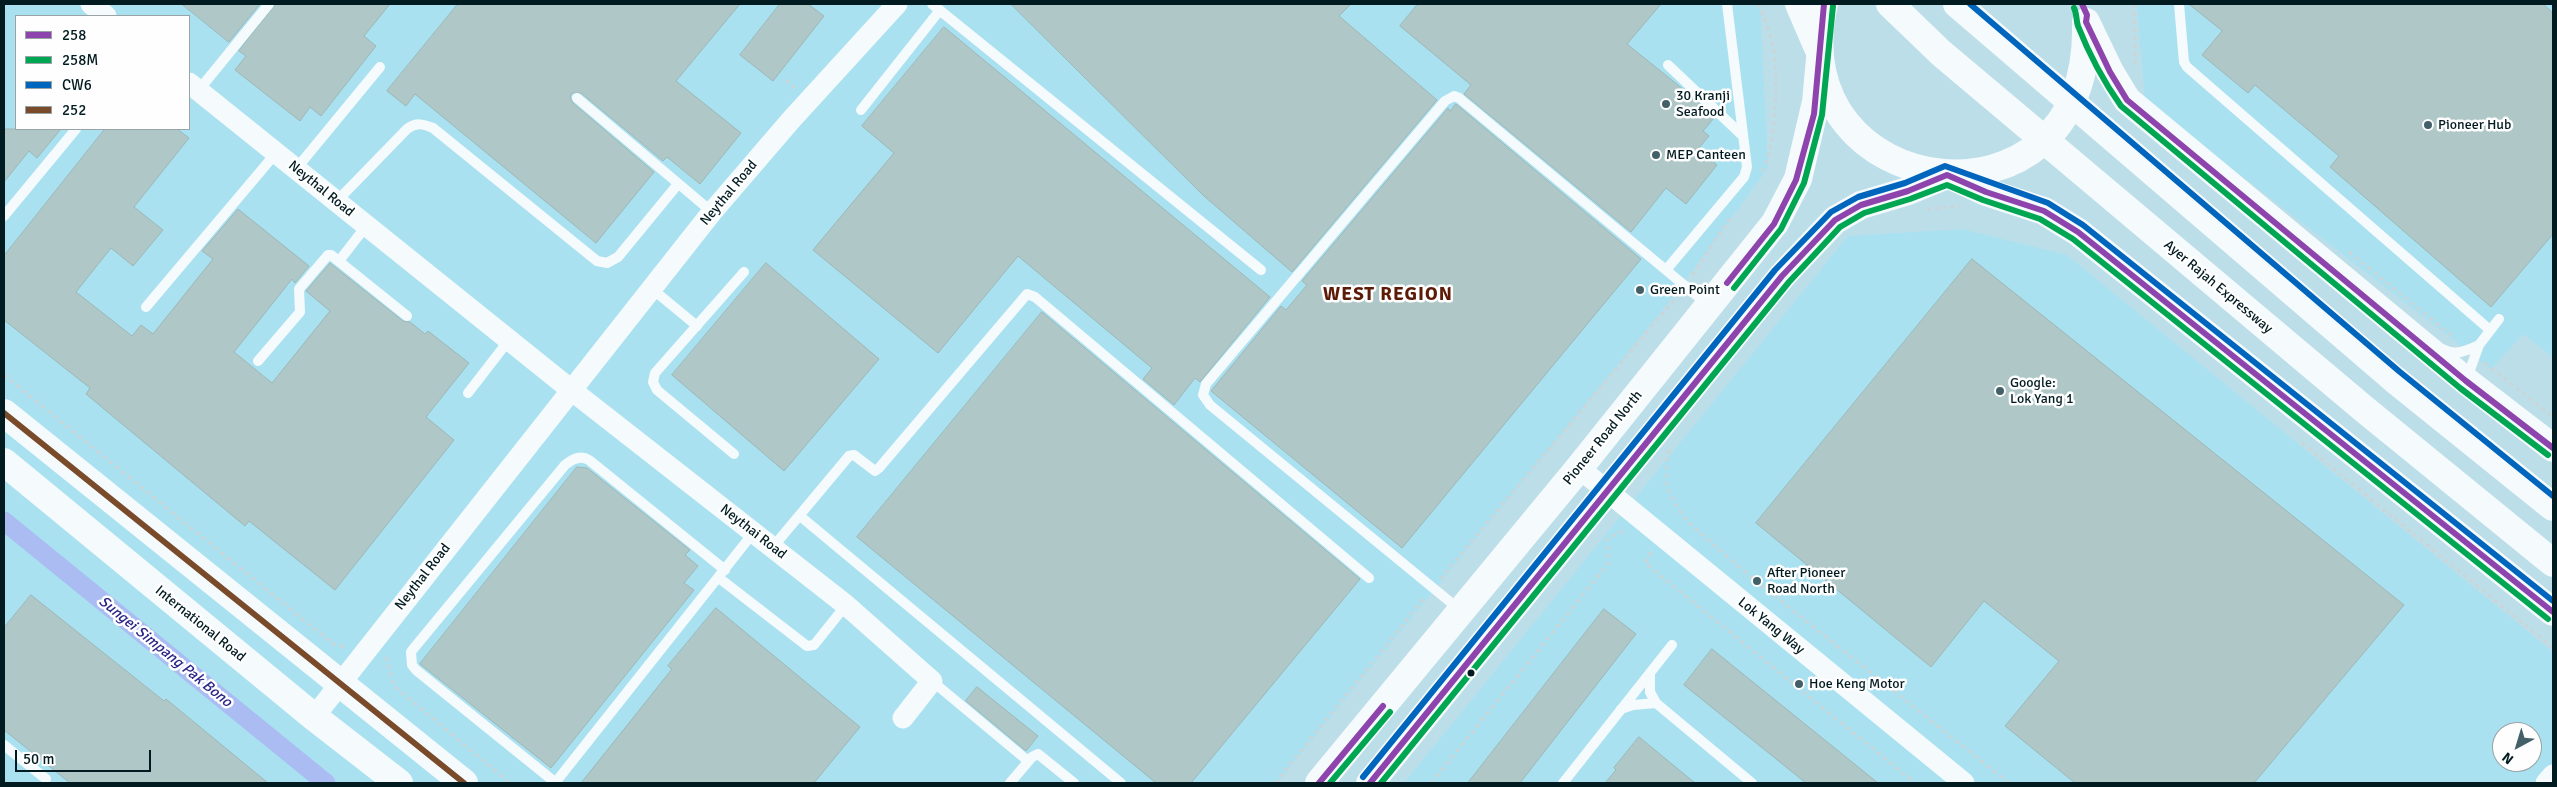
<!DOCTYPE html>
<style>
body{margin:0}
#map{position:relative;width:2557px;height:787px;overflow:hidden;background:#bcdee9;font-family:Signika,sans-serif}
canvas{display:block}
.frame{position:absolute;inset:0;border:5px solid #021b21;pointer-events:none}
.legend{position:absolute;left:15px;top:15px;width:175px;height:115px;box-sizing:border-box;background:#fefefe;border:1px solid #99a3a6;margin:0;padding:6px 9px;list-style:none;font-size:15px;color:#021b21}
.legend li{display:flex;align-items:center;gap:10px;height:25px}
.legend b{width:25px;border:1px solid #99a3a6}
.north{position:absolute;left:2492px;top:722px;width:50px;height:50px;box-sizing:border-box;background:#fefefe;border:1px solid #99a3a6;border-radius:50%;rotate:219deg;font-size:14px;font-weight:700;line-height:20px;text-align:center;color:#021b21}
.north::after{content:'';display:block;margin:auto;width:18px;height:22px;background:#435f67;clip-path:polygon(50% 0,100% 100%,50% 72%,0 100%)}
.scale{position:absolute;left:15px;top:750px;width:136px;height:22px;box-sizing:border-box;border:2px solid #021b21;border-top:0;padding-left:6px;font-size:15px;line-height:18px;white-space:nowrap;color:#021b21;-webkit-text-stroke:4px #fefefe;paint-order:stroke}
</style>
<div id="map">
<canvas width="2557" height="787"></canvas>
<div class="frame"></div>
<ul class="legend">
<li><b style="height:6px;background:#8e44ad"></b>258</li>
<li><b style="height:6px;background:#00a651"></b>258M</li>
<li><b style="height:6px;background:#0065bd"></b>CW6</li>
<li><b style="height:6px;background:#7a4b2a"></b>252</li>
</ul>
<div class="north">N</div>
<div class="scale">50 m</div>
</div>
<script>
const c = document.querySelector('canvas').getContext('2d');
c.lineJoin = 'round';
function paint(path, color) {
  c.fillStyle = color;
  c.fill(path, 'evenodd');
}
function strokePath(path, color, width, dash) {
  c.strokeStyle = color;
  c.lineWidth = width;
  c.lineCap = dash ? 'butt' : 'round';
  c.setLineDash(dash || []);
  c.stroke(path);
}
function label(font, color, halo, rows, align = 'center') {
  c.font = font + ' Signika,sans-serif';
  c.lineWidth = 5;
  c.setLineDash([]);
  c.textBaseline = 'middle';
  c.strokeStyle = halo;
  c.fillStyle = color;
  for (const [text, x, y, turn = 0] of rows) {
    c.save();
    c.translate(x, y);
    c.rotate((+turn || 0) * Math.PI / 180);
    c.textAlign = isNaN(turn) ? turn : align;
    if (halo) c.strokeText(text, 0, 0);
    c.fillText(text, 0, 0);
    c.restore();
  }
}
const built = new Path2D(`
 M4 4H1760L1768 168 1674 296 1277 783H4ZM16 16H189V129H16Z
 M2137 4H2553V357L2523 334 2491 369 2145 101Z
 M1962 229 2067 255 2553 652V783H1404L1848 236ZM2502 732H2532V762H2502Z`);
const canal = new Path2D(`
 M4 521 326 783`);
const building = new Path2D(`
 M182 4H260L229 42Z
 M276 4H390L364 36 376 46 321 116 310 107 300 121 235 70 246 56 239 51Z
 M458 4H740L676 81 741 133 700 184 667 157 663 161 581 93H572L570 97 573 103 654 172 596 243 415 94 406 106 387 91Z
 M780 4H808L824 16 773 81 740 55Z
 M1011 4H1351L1339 16 1437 100 1292 272 1204 196Z
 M1418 4H1661L1627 44 1689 94 1714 118 1703 131 1709 136 1698 149 1717 165 1686 204 1666 188 1631 232 1464 94 1471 85 1400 26Z
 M2189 4H2543L2553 13V234L2491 307 2330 167 2339 156 2255 85 2248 93 2202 55 2222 31Z
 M944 27 1270 297 1200 382 1195 378 1174 405 1143 379 1152 368 1018 256 938 353 813 250 894 153 862 126Z
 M1456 104 1641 259 1402 548 1211 391 1281 306 1286 310 1307 285 1302 281 1448 108 1450 111Z
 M4 129H61L37 158 29 151 4 182Z
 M105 129H177L189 138 134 207 163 230 133 266 111 248 76 292 132 336 141 325 153 334 213 259 202 251 238 209 309 266 295 283 292 279 234 352 272 383 330 311 306 291 330 263 403 321 410 322 425 334 428 331 469 363 426 417 454 440 335 590 249 521 245 526 86 394 90 388 4 320V256Z
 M1972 259 2404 605 2254 783H2075L2005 726 2059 661 1984 601 1931 667 1756 523Z
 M766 263 879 359 784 471 672 375Z
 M1042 312 1360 579 1191 783H1156L857 537Z
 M577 467 587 468 690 550 685 555 698 566 684 583 694 590 551 768 420 664Z
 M31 595 164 701 166 699 268 783H70L4 730V628Z
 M716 608 860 727 814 783H581L672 669 668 666Z
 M1604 609 1636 634 1520 783H1468Z
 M1712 649 1878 783H1806L1684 685Z
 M977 687 1038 736 1026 751 966 701Z
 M1639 737 1695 783H1605L1616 770 1614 768Z`);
const path = new Path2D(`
 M1758 4C1763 15 1768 28 1772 40 1779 69 1777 148 1761 173
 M2134 4 2135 68
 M786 80 795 88
 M1927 209 1961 206
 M2349 252 2455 338
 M1692 275 1732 215
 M2485 363 2553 417
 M4 375 316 630 334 644 346 647
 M2302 443 2553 648
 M1670 450 1667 460V488L1678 509 1690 524 1746 573 2009 783
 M1651 552 1645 563 1915 783
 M1440 579 1677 296
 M386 657 394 686 510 783
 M1275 783 1425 597
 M1431 783 1608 564 1607 539 1620 532 1627 533`);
const service = new Path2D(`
 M932 4 1261 270
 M2179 4 2184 62 2187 67 2490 330
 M1668 65 1743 136
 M198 91 269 4
 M577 98 712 212
 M861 110 940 10
 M296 169 380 67
 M337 201 407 129C416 122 423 124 433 128L597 261 607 263 618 257 678 184
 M4 216 76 129
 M339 261 367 225
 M1666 270 1744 177 1747 167 1727 4
 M651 288 697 326
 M146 307 276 153
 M2442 349C2456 356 2466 351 2479 345
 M258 361 300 312 299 289 328 255H331L407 316
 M2467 378 2479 345 2499 319
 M468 393 509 340
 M734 454 657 390 653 382 655 373 744 272
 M800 516 1121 783
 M773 547 849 456 854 455 875 471 879 468 1027 294 1035 297 1369 578
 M719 578 807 646 814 645 846 605
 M1460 610 1210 405 1203 395 1206 384 1445 101 1454 96 1459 98 1708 305
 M1650 673V692L1656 703 1752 783
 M932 681 1028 761
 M1621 709 1633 705 1656 703
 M4 745 46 779
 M555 783 754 532
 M556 783 416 670 412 665 411 652 414 648 565 465C572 459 581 455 589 460L725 570
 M1010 783 1032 757 1038 754 1074 783
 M1563 783 1672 645`);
const minor = new Path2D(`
 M91 4 106 16
 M189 83 570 389 846 605 932 681 903 718
 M1579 468 1964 783
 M314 717 712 212 791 120 897 4
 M2546 783 2553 775`);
const secondary = new Path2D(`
 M4 413 464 783
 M4 462 314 717 399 783`);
const primary = new Path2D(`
 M1799 4 1818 48
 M1824 4C1778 204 2090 246 2086 26
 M2086 22 2110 72 2127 100 2466 381 2553 448
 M1949 175 1986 192 2044 211 2078 232 2553 612
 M1319 783 1579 468 1775 223 1798 179 1816 102 1820 59
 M1370 783 1782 276 1835 220 1861 205 1908 191 1947 175`);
const motorway = new Path2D(`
 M1890 4 1941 53 2364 409 2553 563
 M1957 4 2394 379 2553 507`);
const bus1 = new Path2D(`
 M2082 4 2087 15 2086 22 2110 72 2127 100 2466 381 2553 448
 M1727 283 1774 224 1796 180 1814 114 1824 4
 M1319 783 1383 706
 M1370 783 1782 276 1835 220 1861 205 1908 191 1947 175 1986 192 2044 211 2078 232 2553 612`);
const bus2 = new Path2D(`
 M2074 8C2077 14 2076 20 2078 26 2089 54 2104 82 2121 106L2460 388 2548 455
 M1734 288 1781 229 1804 183 1822 115 1833 6
 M1330 783 1390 712
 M1381 783 1789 282 1840 227 1864 213 1910 199 1947 185 1983 200 2040 219 2073 239 2548 619`);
const bus3 = new Path2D(`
 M1970 4 2400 372 2553 496
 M1363 777 1775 270 1831 212 1858 197 1905 183 1945 166 2048 203 2083 225 2553 601`);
const bus4 = new Path2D(`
 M4 413 464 783`);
const markers = [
 [1666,104,5,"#435f67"],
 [2428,125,5,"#435f67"],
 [1656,155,5,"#435f67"],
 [1640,290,5,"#435f67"],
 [2000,391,5,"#435f67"],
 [1757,581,5,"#435f67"],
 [1471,673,4.5,"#021b21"],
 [1799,684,5,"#435f67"]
];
const poiNames = [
 ["30 Kranji",1676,96],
 ["Seafood",1676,112],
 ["Pioneer Hub",2438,125],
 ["MEP Canteen",1666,155],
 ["Green Point",1650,290],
 ["Google:",2010,383],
 ["Lok Yang 1",2010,399],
 ["After Pioneer",1767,573],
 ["Road North",1767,589],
 ["Hoe Keng Motor",1809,684]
];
const streetNames = [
 ["Neythal Road",321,189,39],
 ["Neythal Road",729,193,-50],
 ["Ayer Rajah Expressway",2218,287,40],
 ["Pioneer Road North",1603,438,-51],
 ["Neythai Road",753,532,38],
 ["Neythal Road",423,577,-52],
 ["International Road",200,624,39],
 ["Lok Yang Way",1771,626,39]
];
const waterNames = [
 ["Sungei Simpang Pak Bono",165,652,39]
];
const districtNames = [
 ["WEST REGION",1388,295]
];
paint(built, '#a9e1f1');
strokePath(canal, '#aabcf1', 19);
paint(building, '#afc8c7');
strokePath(building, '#9eb7b6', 1);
strokePath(path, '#cad5d8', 3, [4, 4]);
strokePath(service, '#f5fafc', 10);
strokePath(minor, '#f5fafc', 21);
strokePath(secondary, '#f5fafc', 28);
strokePath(primary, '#f5fafc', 28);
strokePath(motorway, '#f5fafc', 28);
strokePath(bus1, '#8e44ad', 6);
strokePath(bus2, '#00a651', 6);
strokePath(bus3, '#0065bd', 6);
strokePath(bus4, '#7a4b2a', 6);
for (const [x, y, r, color] of markers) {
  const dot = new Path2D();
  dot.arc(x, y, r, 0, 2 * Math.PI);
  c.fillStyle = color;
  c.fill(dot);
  strokePath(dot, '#fefefe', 2);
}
label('14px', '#021b21', '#fefefe', poiNames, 'left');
label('14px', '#021b21', '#fefefe', streetNames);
label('italic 15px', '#2b2588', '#fefefe', waterNames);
c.letterSpacing = '1px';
label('bold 19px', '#5c1b06', '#fefefe', districtNames);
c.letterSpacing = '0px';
</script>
